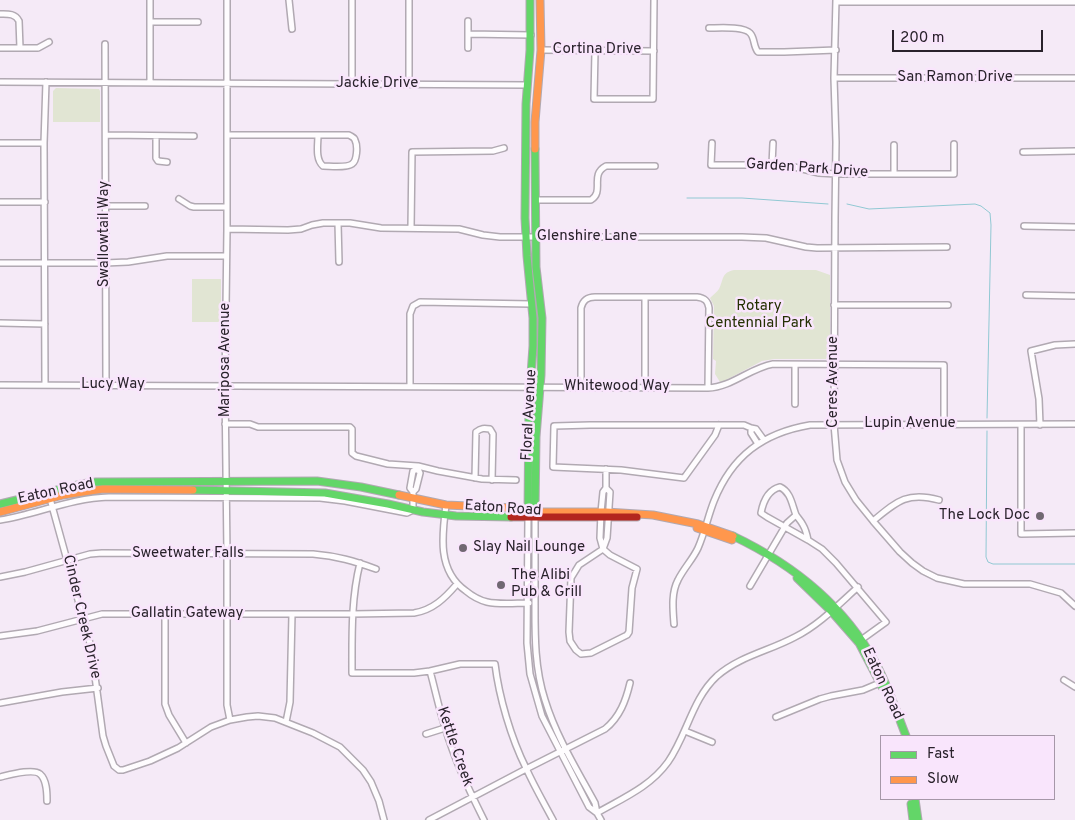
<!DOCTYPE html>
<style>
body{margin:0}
#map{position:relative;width:1075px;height:820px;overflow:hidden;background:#f5eaf7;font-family:Overpass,sans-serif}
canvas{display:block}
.legend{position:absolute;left:880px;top:735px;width:175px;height:65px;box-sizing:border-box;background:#f9e5fc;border:1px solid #a697a8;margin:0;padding:6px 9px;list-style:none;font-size:15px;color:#29222b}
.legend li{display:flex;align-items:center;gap:10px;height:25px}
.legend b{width:25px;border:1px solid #a697a8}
.scale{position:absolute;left:892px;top:30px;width:151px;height:22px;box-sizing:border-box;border:2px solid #29222b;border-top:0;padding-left:6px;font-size:15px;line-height:18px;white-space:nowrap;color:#29222b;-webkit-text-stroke:4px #f9e5fc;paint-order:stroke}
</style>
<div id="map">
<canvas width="1075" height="820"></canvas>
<ul class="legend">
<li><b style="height:6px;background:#63d668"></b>Fast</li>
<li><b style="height:6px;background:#ff974d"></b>Slow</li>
</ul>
<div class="scale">200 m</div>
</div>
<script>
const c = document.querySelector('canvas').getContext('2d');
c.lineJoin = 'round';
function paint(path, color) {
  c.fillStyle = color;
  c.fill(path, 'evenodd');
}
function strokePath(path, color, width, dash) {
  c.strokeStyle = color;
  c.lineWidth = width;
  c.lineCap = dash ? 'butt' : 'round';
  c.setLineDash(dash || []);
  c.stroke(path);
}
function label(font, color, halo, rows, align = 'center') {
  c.font = font + ' Overpass,sans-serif';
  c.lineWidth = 5;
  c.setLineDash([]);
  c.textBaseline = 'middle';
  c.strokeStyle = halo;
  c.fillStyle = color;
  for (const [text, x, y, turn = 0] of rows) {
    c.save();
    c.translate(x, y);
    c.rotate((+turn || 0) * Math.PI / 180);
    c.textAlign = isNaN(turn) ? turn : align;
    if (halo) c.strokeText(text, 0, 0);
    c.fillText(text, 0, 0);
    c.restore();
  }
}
const green = new Path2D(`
 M56 88 99 89 100 91V122H53V91Z
 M734 270H816L830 275V353L826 359H774L762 361 724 381 720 382 715 374 716 361 713 359 714 306 710 298C713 295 717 292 719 289 724 279 721 273 734 270Z
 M192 279H221V322H192Z`);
const stream = new Path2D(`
 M687 198H742L828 204
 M847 204 869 209 975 204 981 206 990 213 991 225 987 418
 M987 431 986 557 988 562 993 564H1075`);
const street = new Path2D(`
 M227 0V229L225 386 227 554V705L230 720
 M289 0 292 29
 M352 0V84
 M836 0 834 78 836 142 835 218 834 424 837 460 845 482 856 500 873 521 900 552 912 563 923 571 937 578 964 584H1030L1061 593 1075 606
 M836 2H1075
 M0 14C7 14 15 13 19 21L20 48
 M468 21V48
 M150 22H198
 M709 28C718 28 744 26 750 33 755 38 753 46 758 52H784L836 50
 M468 34 531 35
 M105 44 106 385
 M0 48H38L49 42
 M541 50 654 51
 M595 51 594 99H653L654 0
 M834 78H1075
 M0 82 527 85
 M150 82V0
 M409 84V0
 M106 135 194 136
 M227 135H318C318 145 315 159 323 166 330 166 347 168 352 164 357 161 358 146 355 140 354 137 352 137 349 135H318
 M156 136V158L158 161 167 162
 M0 143H44
 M712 143 711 165H772L790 166 819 173 836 174H954V144
 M1023 152 1075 151
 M772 165 773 143
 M894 173V145
 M179 199 190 206 194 207H227
 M535 200H591C605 191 589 175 606 166H655
 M0 202H45
 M105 206H145
 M338 223 339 262
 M1024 226 1075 227
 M411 228 412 152 493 151 504 148
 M227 229 288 230 301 229 312 225 323 223H350L381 228 459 229 483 235 500 237H742L766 238 806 247 817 248 947 247
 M0 263H105L128 262 167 256H226
 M1026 295 1075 296
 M834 305H948
 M0 323 45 324
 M0 385 708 388C732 387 750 368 773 364L944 365V424
 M45 385 44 143 46 82
 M410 386V314L413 306 420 302 531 304
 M581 387V308C583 300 587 297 595 297H697C705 298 708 301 709 308L708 388
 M645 387V297
 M795 404V365
 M225 424H250L258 427H350L352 429V453L356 456 388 464 418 466V469L420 473 416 489 413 492
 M719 425 715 435 684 478 621 470 553 467 554 426 590 425H744L751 428
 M1021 425V534L1075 533
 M1040 425 1039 399 1031 351 1055 345 1075 344
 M758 444 751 433V428L756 429 764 440
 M418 466 438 471 482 479 516 480
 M475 478 476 432C481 428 484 428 490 429L493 434 492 480
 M780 487C791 492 792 505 796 515 798 518 801 521 803 525 806 530 807 535 808 540L767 517 761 513C763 502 768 490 780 487Z
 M606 488 610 492 607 538 603 549 600 538 601 512 603 492Z
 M606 488V469
 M49 495 91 647 103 736 106 746 114 766 119 770H123L150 761 178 748 211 727 230 720 247 717 258 716 275 718 313 733 340 747 363 770 371 782 379 801 384 820
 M446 505C442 535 437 571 466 591 472 596 479 600 487 602 500 605 516 603 529 603
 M528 516 527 643 530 674 542 716 589 807 597 813
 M535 517C535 544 535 571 535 597 535 632 534 666 545 700 556 736 577 770 595 803L597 813 601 820
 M0 520C37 514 71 498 109 497L320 498 345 501 407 513 413 510V492L410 488 413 471 418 469
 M873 521C896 502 907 491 939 500
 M808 540 822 549 836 563 886 622 861 640
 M603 549 610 555 637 569 632 588 629 632 627 635 591 653 581 654 576 650 570 641 569 632 571 578 579 565Z
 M360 563C351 599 352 636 352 673H414L430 671 460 664H495C499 697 511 738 526 768 534 786 544 803 553 820
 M0 577 25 572 90 554 102 553 313 554C337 556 354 561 376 569
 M750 586 787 523 796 515
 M165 613V704L169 715 186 743
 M674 624C673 610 671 593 678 580 684 568 693 559 698 548 705 532 708 516 714 501 732 456 763 433 810 425L1075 424
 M0 636 37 631 102 614H352L414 613C433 610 445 598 457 584
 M430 671C435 689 439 709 445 727 454 759 469 790 484 820
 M1064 680 1075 687
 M0 703 62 692 98 688
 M776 717 820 699 831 696 863 690 882 682
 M286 722 290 702 292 614
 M685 731 712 742
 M426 734 445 728
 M0 777C9 775 33 768 40 774 47 780 47 793 47 801
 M597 813C623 798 650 787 668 762 687 735 692 699 717 676 740 656 769 651 795 637 819 625 838 605 858 587
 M429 820 526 769 605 729C620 717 626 700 630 683`);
const fast = new Path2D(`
 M535 149 536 267 542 318 541 375 536 437 535 512
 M193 490 325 493 388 504 423 512 456 516 511 517
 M0 504 81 484 96 482 317 481 361 487 399 495
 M528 511 529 403 533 346V318L527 256 525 218 526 104 530 50V0
 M733 536C792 564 843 604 875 662 888 685 896 711 906 736
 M797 578 831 611 859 643 882 687
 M915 799 918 820
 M911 804 913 820`);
const slow = new Path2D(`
 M535 149V122L541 50 540 0
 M399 495 446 505 514 508 528 511 543 512H606L653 515 698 524 733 536
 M0 512 63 495 103 489 193 490
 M697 528 732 540`);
const jam = new Path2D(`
 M511 517H637`);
const markers = [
 [1040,516,5,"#706872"],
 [463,548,5,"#706872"],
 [501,585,5,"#706872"]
];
const streetNames = [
 ["Cortina Drive",597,50],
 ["San Ramon Drive",955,78],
 ["Jackie Drive",377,84],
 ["Garden Park Drive",807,169,4],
 ["Swallowtail Way",105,234,-90],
 ["Glenshire Lane",587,237],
 ["Mariposa Avenue",226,360,-90],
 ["Ceres Avenue",834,382,-90],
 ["Lucy Way",113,385],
 ["Whitewood Way",617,387],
 ["Floral Avenue",530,415,-87],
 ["Lupin Avenue",910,424],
 ["Eaton Road",56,492,-12],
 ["Eaton Road",503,509,4],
 ["Sweetwater Falls",188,554],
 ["Gallatin Gateway",187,614],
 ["Cinder Creek Drive",81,617,77],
 ["Eaton Road",882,684,65],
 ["Kettle Creek",454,747,71]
];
const parkNames = [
 ["Rotary",759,307],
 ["Centennial Park",759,324]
];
const poiNames = [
 ["The Lock Doc",1030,516,"right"],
 ["Slay Nail Lounge",473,548],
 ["The Alibi",511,576],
 ["Pub & Grill",511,593]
];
paint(green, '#e1e5d3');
strokePath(stream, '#90c8d3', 1);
strokePath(street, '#b1a9b2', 8);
strokePath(fast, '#b1a9b2', 9);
strokePath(slow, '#b1a9b2', 9);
strokePath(jam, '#b1a9b2', 9);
strokePath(street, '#fefcfe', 5);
strokePath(fast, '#63d668', 7);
strokePath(slow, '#ff974d', 7);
strokePath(jam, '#b3261e', 7);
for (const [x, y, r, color] of markers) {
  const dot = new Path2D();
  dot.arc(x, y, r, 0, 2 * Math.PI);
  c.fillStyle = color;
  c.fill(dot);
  strokePath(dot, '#f9e5fc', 2);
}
label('15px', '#29222b', '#f9e5fc', streetNames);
label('15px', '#243002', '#f9e5fc', parkNames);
label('15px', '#29222b', '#f9e5fc', poiNames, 'left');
</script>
